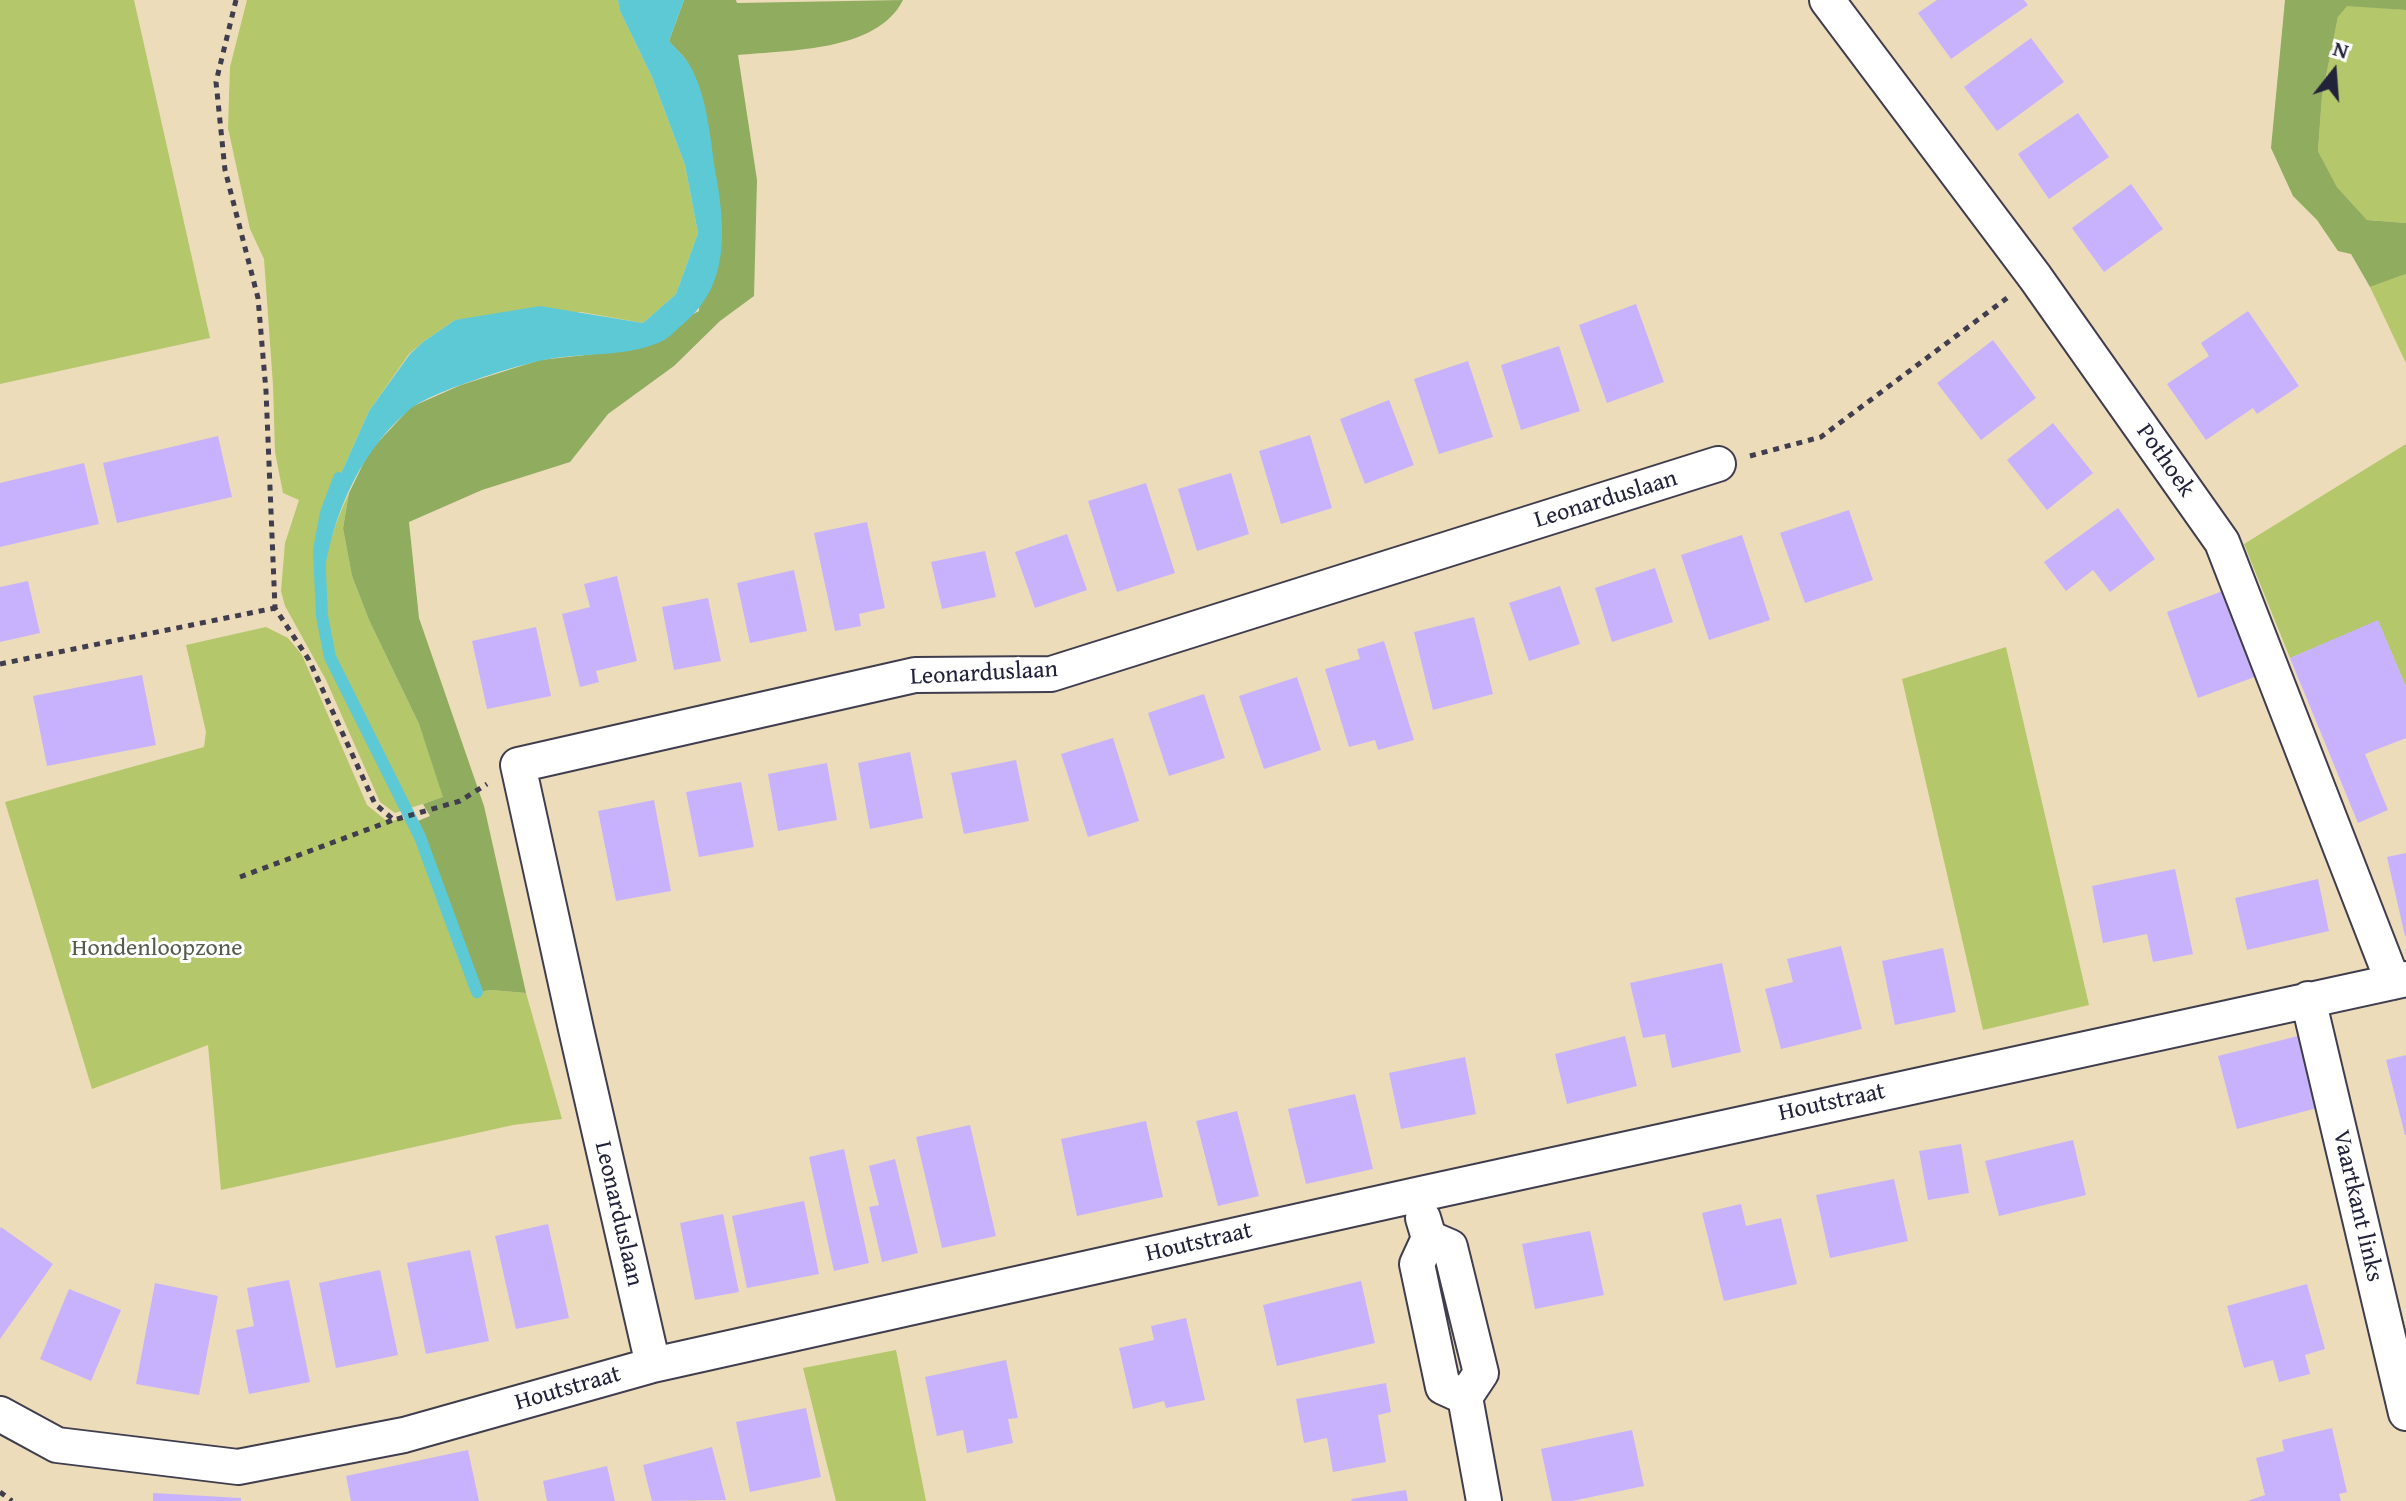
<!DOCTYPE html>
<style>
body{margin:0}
#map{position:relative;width:2406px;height:1501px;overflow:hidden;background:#eddcba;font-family:"Gentium Book Plus",serif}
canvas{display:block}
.north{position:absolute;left:2294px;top:32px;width:80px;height:80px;-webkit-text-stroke:6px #fff;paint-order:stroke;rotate:17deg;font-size:22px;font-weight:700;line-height:32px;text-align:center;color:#22223b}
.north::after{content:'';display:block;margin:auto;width:28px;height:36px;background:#22223b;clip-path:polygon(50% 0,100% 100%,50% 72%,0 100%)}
</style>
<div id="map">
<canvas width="2406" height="1501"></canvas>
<div class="north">N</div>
</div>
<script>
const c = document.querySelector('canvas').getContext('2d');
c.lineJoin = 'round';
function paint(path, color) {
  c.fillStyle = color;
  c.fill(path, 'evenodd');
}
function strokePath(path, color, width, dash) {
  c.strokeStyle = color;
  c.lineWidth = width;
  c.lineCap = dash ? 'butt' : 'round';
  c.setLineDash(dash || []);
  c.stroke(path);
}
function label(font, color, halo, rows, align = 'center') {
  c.font = font + ' "Gentium Book Plus",serif';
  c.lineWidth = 6;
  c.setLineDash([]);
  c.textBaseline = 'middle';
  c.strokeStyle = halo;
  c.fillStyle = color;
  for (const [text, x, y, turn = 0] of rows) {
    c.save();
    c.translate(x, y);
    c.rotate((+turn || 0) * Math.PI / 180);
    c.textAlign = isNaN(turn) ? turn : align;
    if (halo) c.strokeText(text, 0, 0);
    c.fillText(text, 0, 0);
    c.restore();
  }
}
const green = new Path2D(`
 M0 0H134L210 338 0 384Z
 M247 0H618L620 11 652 77 685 165 698 233 676 294 643 323 581 312 455 320 423 342 409 354 369 411 339 478 329 502 319 550 321 588C325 553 334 525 349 493L343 528 352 576 369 620 419 724 444 797 395 813 380 802 326 680 285 606 281 591 285 543 299 500 283 493 275 452 273 385 264 259 250 229 228 128 230 67Z
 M2347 5 2406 10V223L2367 220 2337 187 2318 151 2322 96 2338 17Z
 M2406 274V363L2370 287Z
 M2406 444V687L2378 621 2290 658 2244 544Z
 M266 627 288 638 302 655 367 805 388 822 402 818 413 823 477 992 491 990 526 993 562 1119 513 1125 221 1190 208 1045 92 1089 5 802 204 747 206 732 186 645Z
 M2006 647 2089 1005 1983 1030 1902 679Z
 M896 1350 926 1501H836L803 1368Z`);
const forest = new Path2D(`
 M684 0H736L737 3 903 0C877 52 789 50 738 55L757 180 754 296 720 321 674 366 608 414 570 462 482 490 409 522 419 618 484 806 526 993 491 990 477 992 413 823 430 816 423 804 443 797 419 724 369 620 352 576 343 528 349 493 369 452 411 407 461 385 540 360 622 351 699 311C705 238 725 130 689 65 685 56 675 49 669 41Z
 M2285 0H2406V10L2347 6 2338 17 2322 96 2318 151 2337 187 2367 220 2406 223V274L2370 287 2351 254 2338 251 2317 220 2293 196 2271 148Z`);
const water = new Path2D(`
 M618 0H684L669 41C675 48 684 56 689 64 709 98 710 143 717 181 726 234 728 288 682 325 675 331 667 340 658 343 621 358 577 352 539 361 511 367 428 393 409 410 355 456 328 526 321 596L319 550 329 502 339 478 369 411 410 354 423 342 455 320 540 306 643 323 676 294 698 233 685 165 652 77 620 11Z`);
const stream = new Path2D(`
 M339 478 326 513 319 550 322 616 330 657 420 837 477 992`);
const building = new Path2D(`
 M1937 0H2024L2028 5 1951 59 1918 13Z
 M2031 38 2064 82 1997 131 1964 87Z
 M2078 113 2109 157 2049 199 2018 154Z
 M2131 184 2163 229 2104 272 2072 228Z
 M1636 304 1664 382 1607 403 1579 325Z
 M2248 311 2299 386 2257 414 2253 408 2206 440 2167 384 2209 356 2201 343Z
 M1993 340 2036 398 1981 440 1937 383Z
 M1559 346 1580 411 1521 430 1501 365Z
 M1468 361 1493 437 1439 454 1414 379Z
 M1389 400 1414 465 1365 484 1340 419Z
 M2053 423 2093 473 2047 510 2007 460Z
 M1310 435 1332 508 1281 524 1259 451Z
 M218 436 232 497 117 523 103 463Z
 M84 463 99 524 0 547V483Z
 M1231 473 1249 534 1197 551 1178 489Z
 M1146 483 1175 573 1117 592 1088 501Z
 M2118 508 2155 559 2110 592 2093 570 2066 591 2044 562Z
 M1849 510 1873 580 1805 603 1780 533Z
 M867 522 885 608 859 614 861 626 835 631 814 533Z
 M1067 534 1087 590 1035 608 1015 552Z
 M1742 535 1770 620 1709 640 1681 555Z
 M985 551 996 597 942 609 931 562Z
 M1655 568 1673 622 1612 642 1595 588Z
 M794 570 807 631 750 643 737 583Z
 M617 576 637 661 596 671 599 682 580 687 562 614 590 607 584 584Z
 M28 581 40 633 0 642V587Z
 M1560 586 1580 644 1529 661 1509 603Z
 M2228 589 2260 675 2198 698 2167 612Z
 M708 598 721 661 674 670 662 607Z
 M1474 617 1493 694 1433 710 1414 632Z
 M2378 620 2406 687V738L2365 754 2388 810 2358 823 2290 658Z
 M536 627 551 696 487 709 472 641Z
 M1384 641 1414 740 1378 750 1375 740 1349 747 1325 669 1360 659 1357 649Z
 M142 675 156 745 47 766 33 696Z
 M1297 677 1321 750 1264 769 1239 696Z
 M1204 694 1225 758 1169 776 1148 713Z
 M1113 738 1139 821 1088 837 1061 754Z
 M910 752 923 818 870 829 858 763Z
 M1016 760 1029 821 964 834 951 773Z
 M827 763 837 820 778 831 768 774Z
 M741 782 754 847 699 857 686 792Z
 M654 800 671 891 616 901 598 811Z
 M2406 853V936H2405L2387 857Z
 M2175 869 2193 954 2153 962 2147 934 2103 943 2092 886Z
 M2318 879 2329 931 2247 950 2235 898Z
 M1841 946 1862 1029 1781 1049 1765 989 1793 982 1787 959Z
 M1943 948 1956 1012 1895 1025 1882 961Z
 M1722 963 1741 1052 1672 1068 1665 1034 1643 1038 1630 983Z
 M2302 1035 2321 1107 2237 1129 2218 1056Z
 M1625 1036 1637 1086 1567 1104 1555 1054Z
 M2406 1055V1135H2405L2386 1060Z
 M1465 1057 1476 1114 1401 1129 1389 1073Z
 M1355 1094 1373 1169 1306 1184 1288 1109Z
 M1237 1111 1259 1196 1218 1206 1196 1121Z
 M1146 1121 1163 1197 1077 1216 1061 1139Z
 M970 1125 996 1236 942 1248 916 1137Z
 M2073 1140 2086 1195 1999 1216 1985 1161Z
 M1961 1144 1969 1193 1928 1200 1919 1151Z
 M844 1149 869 1263 834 1271 809 1157Z
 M895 1159 918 1253 882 1262 869 1207 879 1205 869 1166Z
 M1894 1179 1908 1241 1830 1258 1816 1195Z
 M804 1201 819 1274 747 1288 732 1216Z
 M1741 1204 1746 1226 1781 1218 1797 1284 1724 1301 1702 1213Z
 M723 1214 739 1292 695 1300 680 1223Z
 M548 1224 569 1318 516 1329 495 1236Z
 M1 1227 53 1264 0 1339V1229Z
 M1590 1231 1604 1295 1535 1309 1522 1244Z
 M470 1250 489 1341 426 1354 407 1263Z
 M380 1270 398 1355 336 1368 319 1283Z
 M289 1280 310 1382 249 1394 236 1330 254 1326 247 1288Z
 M1361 1281 1375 1343 1277 1366 1263 1305Z
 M155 1283 218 1296 199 1395 136 1384Z
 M2307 1284 2325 1349 2305 1355 2310 1374 2279 1382 2273 1360 2244 1368 2227 1306Z
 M69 1289 121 1310 91 1381 40 1359Z
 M1186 1318 1205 1400 1166 1408 1164 1401 1133 1409 1119 1348 1154 1340 1151 1326Z
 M1006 1360 1018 1418 1008 1419 1013 1443 967 1453 963 1430 937 1436 925 1377Z
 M1386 1383 1391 1412 1378 1415 1386 1462 1333 1472 1327 1438 1304 1443 1296 1399Z
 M806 1408 821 1477 750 1492 736 1422Z
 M2332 1428 2347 1492 2339 1494 2341 1501H2247L2265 1495 2256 1458 2284 1451 2282 1440Z
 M1632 1430 1644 1486 1572 1501H1552L1541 1449Z
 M712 1447 726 1500 652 1501 643 1465Z
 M468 1450 479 1501H351L346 1476Z
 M607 1466 615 1501H547L543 1481Z
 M1406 1490 1408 1501H1352L1351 1499Z
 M153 1493 241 1498V1501H153Z`);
const path = new Path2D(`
 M236 0 216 82 225 170 258 298 266 391 275 608 309 660 375 804 394 820 460 801 487 784
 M1750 456 1821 437 2007 298
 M0 664 275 608
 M240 877 393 820
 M0 1492 12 1501`);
const street = new Path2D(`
 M1827 0 2035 277 2222 542 2393 982
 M2308 999 2406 1413
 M1423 1218 1429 1238 1417 1264 1443 1387 1465 1397
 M1429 1238 1450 1247 1481 1373 1465 1397 1484 1501
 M653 1365 576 1029 518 765 915 675 1051 674 1718 464
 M0 1414 57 1445 238 1467 404 1435 653 1365 1416 1195 2406 979`);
const streetNames = [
 ["Pothoek",2165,461,55],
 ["Leonarduslaan",1606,500,-17],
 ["Leonarduslaan",984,674,-3],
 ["Houtstraat",1832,1103,-12],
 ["Vaartkant links",2357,1206,77],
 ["Leonarduslaan",618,1214,77],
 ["Houtstraat",1199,1243,-13],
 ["Houtstraat",568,1389,-16]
];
const parkNames = [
 ["Hondenloopzone",157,949]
];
paint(green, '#b4c76b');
paint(forest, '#8fac5f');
paint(water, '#5dc9d5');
strokePath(stream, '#5dc9d5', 12);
paint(building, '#c8b2fd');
strokePath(street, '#403e4e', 38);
strokePath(path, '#403e4e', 5, [6, 6]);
strokePath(street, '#fff', 34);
label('24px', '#22223b', '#fff', streetNames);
label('24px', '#555c4c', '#fff', parkNames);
</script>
